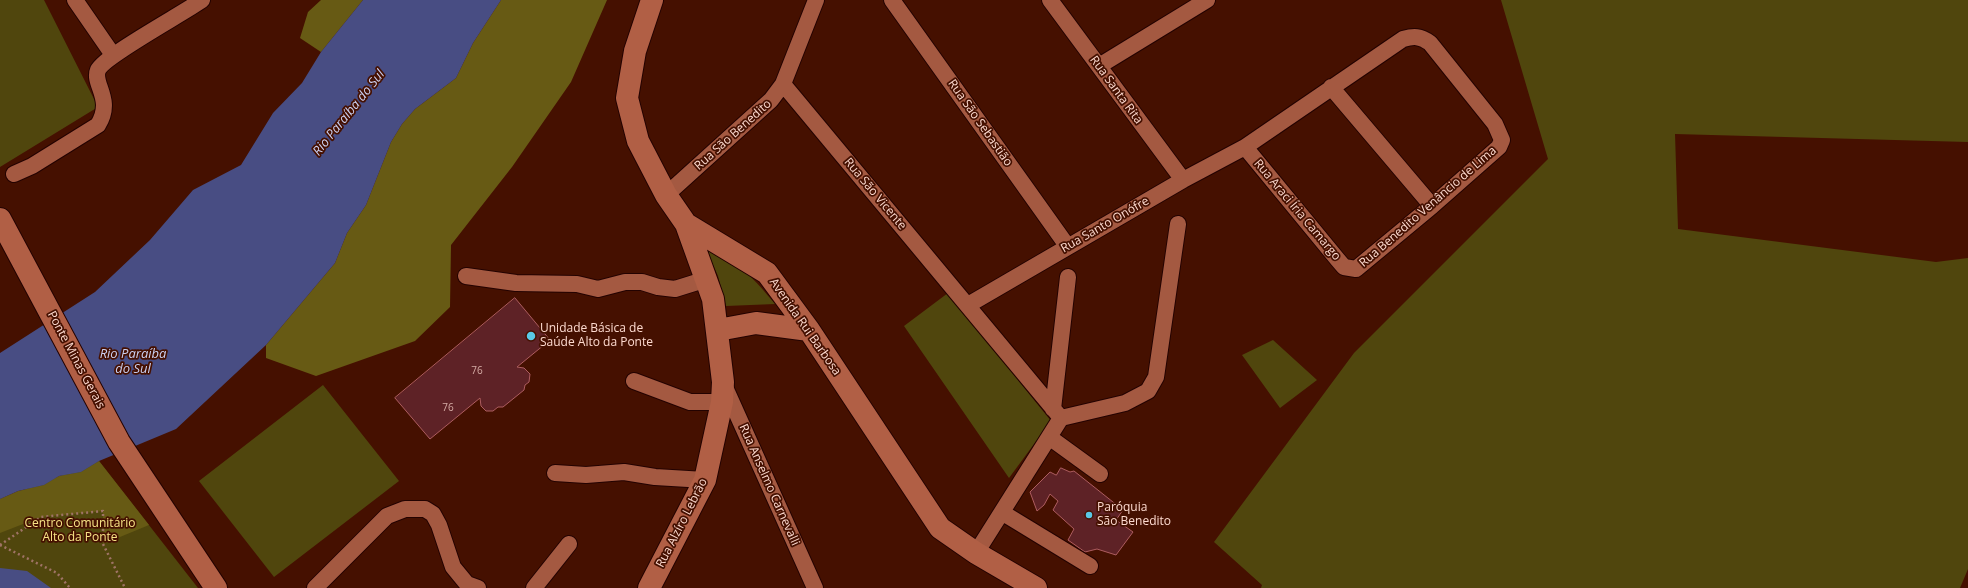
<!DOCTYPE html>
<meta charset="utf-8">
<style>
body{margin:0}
canvas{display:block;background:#451000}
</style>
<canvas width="1968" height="588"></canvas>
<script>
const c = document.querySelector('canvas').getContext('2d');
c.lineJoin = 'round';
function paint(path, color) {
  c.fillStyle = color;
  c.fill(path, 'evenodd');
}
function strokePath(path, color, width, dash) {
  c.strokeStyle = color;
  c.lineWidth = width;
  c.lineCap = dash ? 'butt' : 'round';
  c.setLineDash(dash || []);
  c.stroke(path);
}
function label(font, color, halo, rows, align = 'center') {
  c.font = font + ' "Open Sans",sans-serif';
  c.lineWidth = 3.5;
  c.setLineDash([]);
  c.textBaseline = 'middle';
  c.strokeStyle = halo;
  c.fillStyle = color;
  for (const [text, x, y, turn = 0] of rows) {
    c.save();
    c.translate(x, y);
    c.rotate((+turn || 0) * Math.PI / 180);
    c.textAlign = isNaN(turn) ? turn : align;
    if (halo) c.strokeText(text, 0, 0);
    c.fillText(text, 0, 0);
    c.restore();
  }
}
const green = new Path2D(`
 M0 0H44L98 107 0 167Z
 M1501 0H1968V142L1675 134 1678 229 1936 262 1968 258V569L1960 588H1261L1262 585 1214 542 1354 353 1548 159Z
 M707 251C736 257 757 282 775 304L726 306 718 276Z
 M948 293 1051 421 1009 478 904 326Z
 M1273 340 1317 380 1280 408 1242 355Z
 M323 385 399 481 274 577 199 481Z
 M99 461 198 588H0V499Z`);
const forest = new Path2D(`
 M321 0H363L321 52 300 38 308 12Z
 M501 0H607L571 82 512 167 451 245 450 307 415 341 316 376 266 358V345L335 263 347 233 366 205 391 142 402 124 415 109 456 78 473 43Z
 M99 461 149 525 103 544V511L41 517 0 533V499L18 491 44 485 59 476 81 472Z`);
const water = new Path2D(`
 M363 0H501L473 43 456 78 415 109 402 124 391 142 366 205 347 233 335 263 266 345 176 429 99 461 81 472 59 476 44 485 18 491 0 499V353L95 292 150 240 193 190 241 165 273 113 302 83 321 52Z
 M0 568 27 571 51 588H0Z`);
const building = new Path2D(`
 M515 298 550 340 517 367 524 368 530 374 529 382 525 385 524 390 503 407H498L493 411H486L481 406 480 398 430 439 395 398Z
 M1061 468 1070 472 1074 471 1123 510 1116 520 1133 532 1116 555 1097 549 1085 552 1068 540 1074 529 1053 510 1058 501 1050 494 1044 505 1037 511 1030 492 1050 472 1056 475Z`);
const path = new Path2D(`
 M0 545 41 517 103 511V544L125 588
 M0 545 57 573 70 588`);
const street = new Path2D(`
 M75 0 113 55
 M892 0 1068 247
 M1050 0 1183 180
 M1099 66 1207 0
 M783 84 1061 418 976 553
 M1331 87 1432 206
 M14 174 32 166 98 125C114 99 92 84 98 70 104 56 184 13 202 0
 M666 195 771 100 783 84 816 0
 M466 276 516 283 577 284 598 289 625 282H642L658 287 675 289 707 279
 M968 305 1183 180 1245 147 1403 39C1414 36 1420 36 1430 43L1495 124 1502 140 1499 147 1432 206 1356 269 1344 267 1338 260 1245 147
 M634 381 690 402H722
 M724 385 815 588
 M1053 409 1068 277
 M1061 418 1125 403 1148 391 1156 377 1178 224
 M1049 437 1100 474
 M555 473 586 475 624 472 655 477 705 480
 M1003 513 1090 566
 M315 588 387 516 405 509H425L433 514 439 525 453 567 467 584 478 588
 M534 588 569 544`);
const secondary = new Path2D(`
 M652 0 635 51 627 98 638 141 666 195 686 224 767 273 809 330 940 528 976 553 1036 588
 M0 219 119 442 216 588
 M718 330 756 323 809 330
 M649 588 705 480 722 402 723 382 713 299 686 224`);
const markers = [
 [531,336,5,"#5ac8e6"],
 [1089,515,4,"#5ac8e6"]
];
const numberNames = [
 ["76",477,371],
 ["76",448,408]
];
const streetNames = [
 ["Rua Santa Rita",1116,90,54],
 ["Rua São Sebastião",980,123,55],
 ["Rua São Benedito",733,135,-42],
 ["Rua São Vicente",875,194,50],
 ["Rua Benedito Venâncio de Lima",1428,207,-41],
 ["Rua Araci Íria Camargo",1297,210,50],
 ["Rua Santo Onófre",1105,225,-30],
 ["Avenida Rui Barbosa",805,327,55],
 ["Ponte Minas Gerais",76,360,62],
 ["Rua Anselmo Carnevalli",769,485,66],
 ["Rua Alzíro Lebrão",682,523,-63]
];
const poiNames = [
 ["Unidade Básica de",540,329],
 ["Saúde Alto da Ponte",540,343],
 ["Paróquia",1097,508],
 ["São Benedito",1097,522]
];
const parkNames = [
 ["Centro Comunitário",80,524],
 ["Alto da Ponte",80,538]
];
const waterNames = [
 ["Rio Paraíba do Sul",349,113,-51],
 ["Rio Paraíba",133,354],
 ["do Sul",133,369]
];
paint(green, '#50460d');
paint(forest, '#675a14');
paint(water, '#484d83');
paint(building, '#5e2226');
strokePath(building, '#ad5c5f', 1);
strokePath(street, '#230200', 18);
strokePath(secondary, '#230200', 24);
strokePath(path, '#9f7365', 2.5, [2, 3]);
strokePath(street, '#a45941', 16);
strokePath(secondary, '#b15f45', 22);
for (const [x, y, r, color] of markers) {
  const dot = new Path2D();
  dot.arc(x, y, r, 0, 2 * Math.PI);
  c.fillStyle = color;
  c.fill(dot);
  strokePath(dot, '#451000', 1.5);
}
label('10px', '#d5aca5', null, numberNames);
label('12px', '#fddacf', '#451000', streetNames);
label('12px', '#fddacf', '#451000', poiNames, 'left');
label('12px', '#f8e586', '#451000', parkNames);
label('italic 13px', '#cbd0f2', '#451000', waterNames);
</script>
